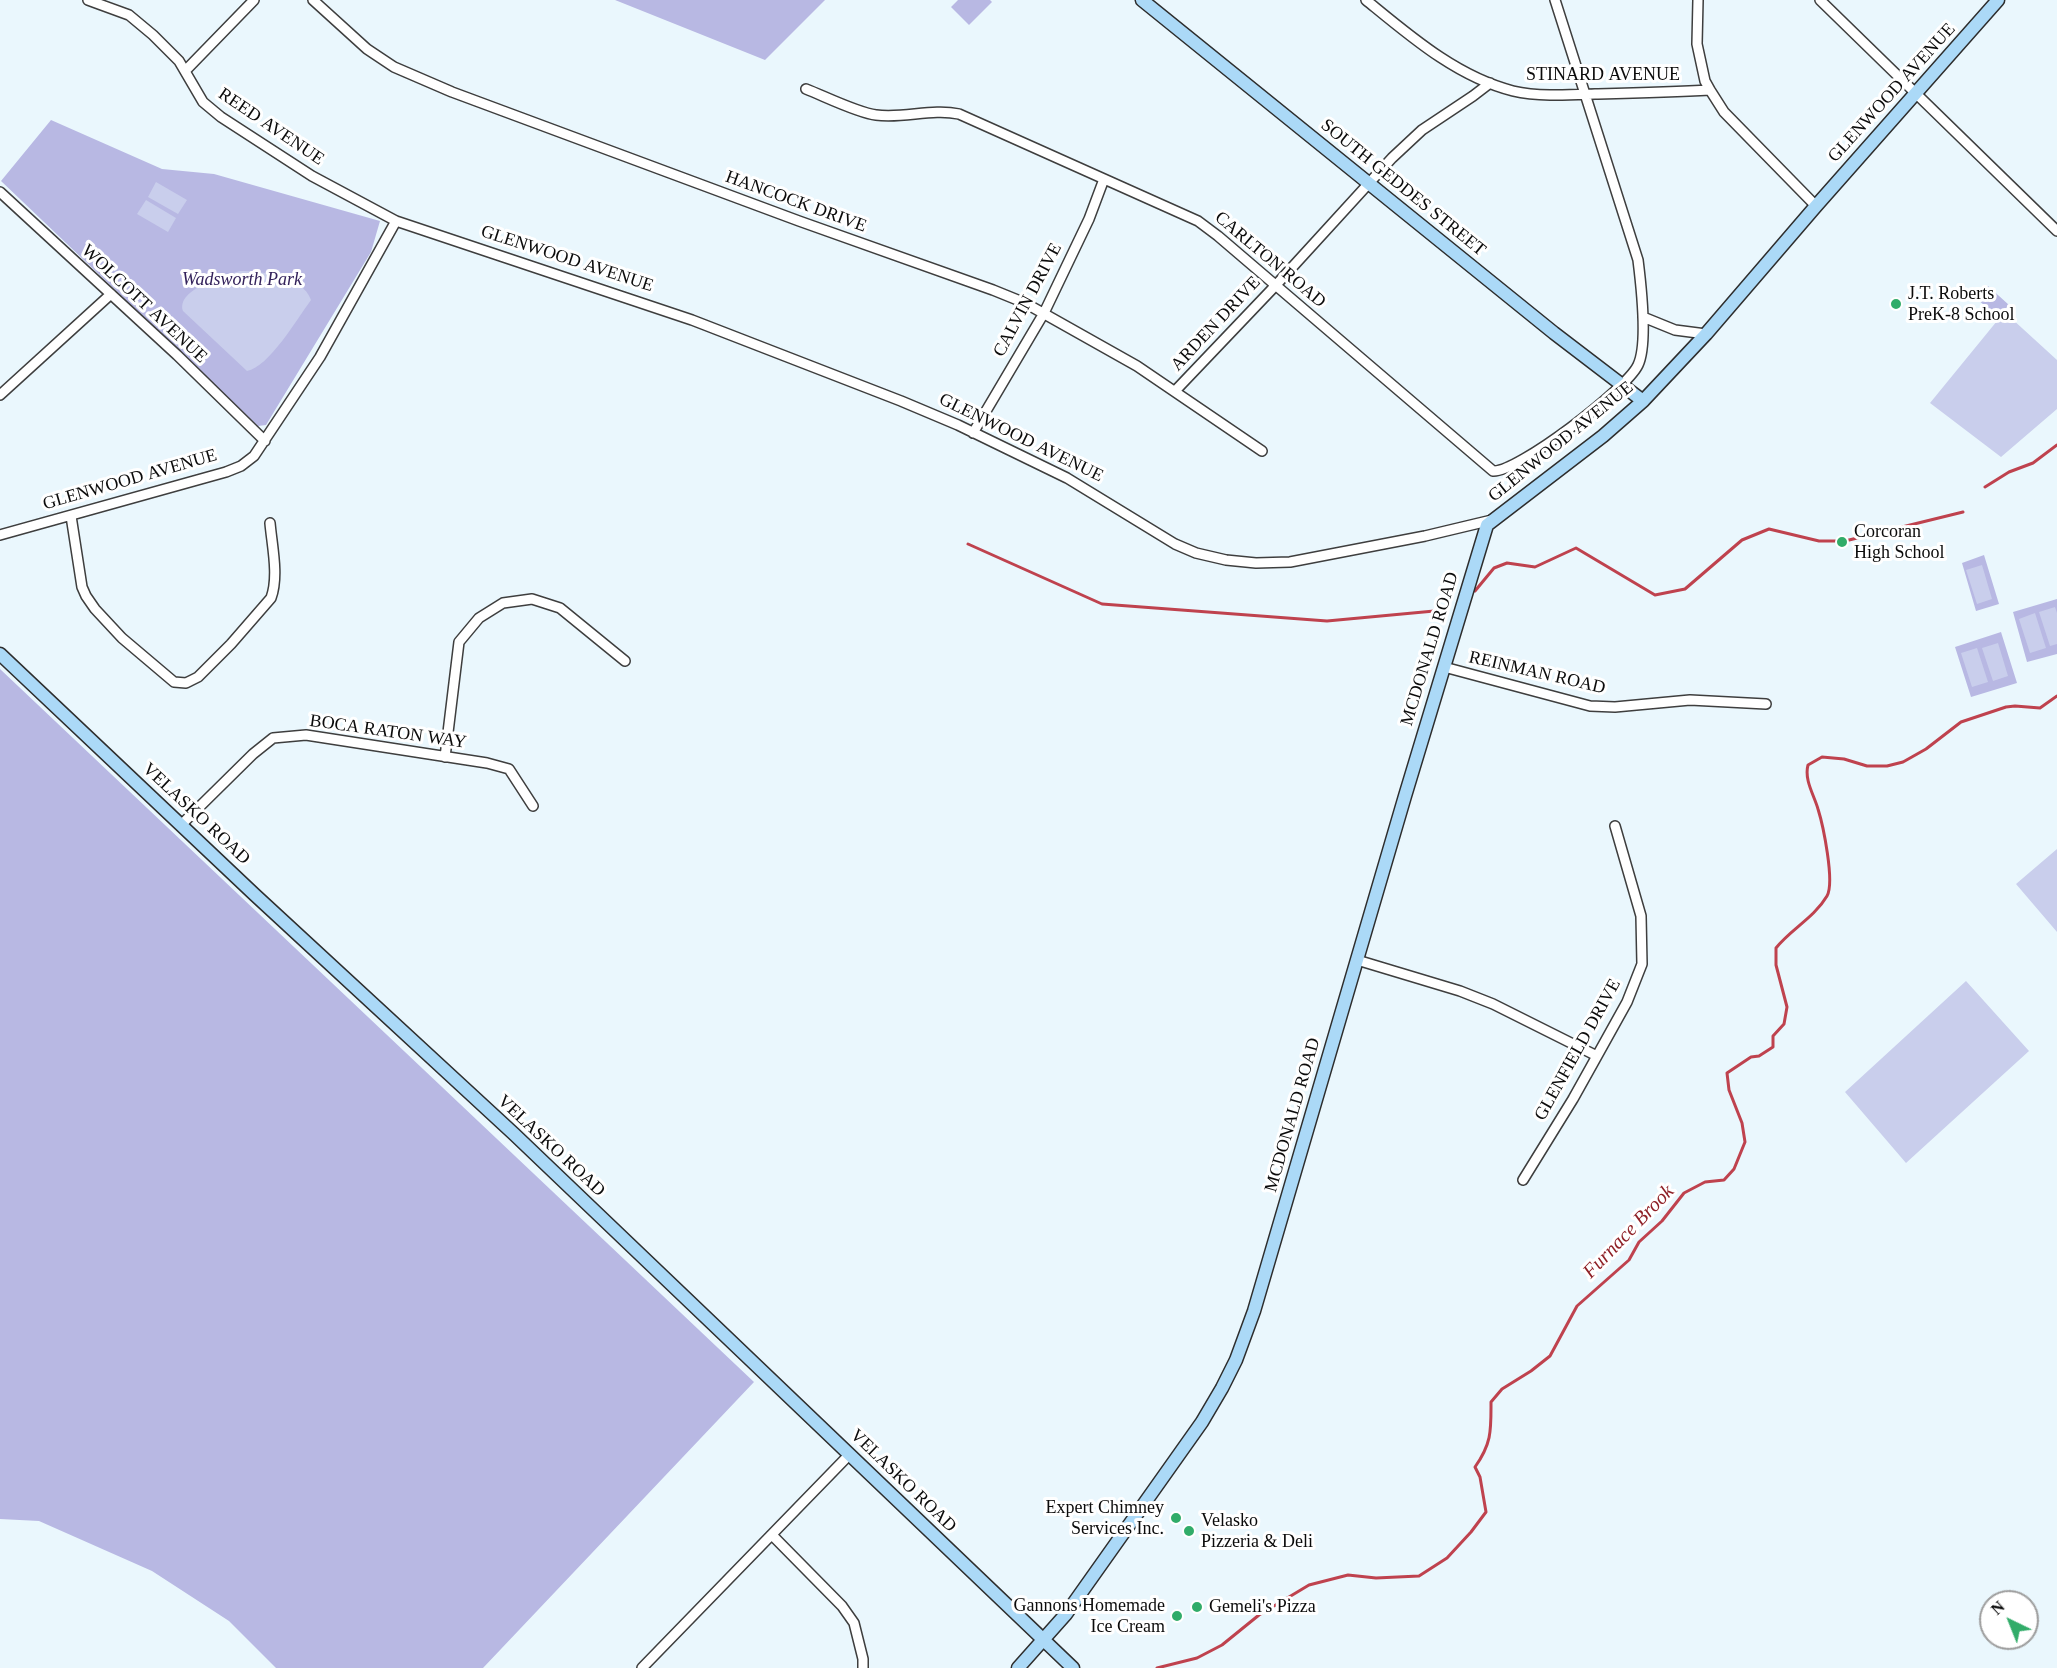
<!DOCTYPE html>
<style>
body{margin:0}
#map{position:relative;width:2057px;height:1668px;overflow:hidden;background:#eaf7fd;font-family:Georgia,serif}
canvas{display:block}
.north{position:absolute;left:1979px;top:1590px;width:60px;height:60px;box-sizing:border-box;background:#fff;border:2px solid #9d9d9d;border-radius:50%;rotate:317deg;font-size:16px;font-weight:700;line-height:24px;text-align:center;color:#0b0b0b}
.north::after{content:'';display:block;margin:auto;width:21px;height:27px;background:#31ac69;clip-path:polygon(50% 0,100% 100%,50% 72%,0 100%)}
</style>
<div id="map">
<canvas width="2057" height="1668"></canvas>
<div class="north">N</div>
</div>
<script>
const c = document.querySelector('canvas').getContext('2d');
c.lineJoin = 'round';
function paint(path, color) {
  c.fillStyle = color;
  c.fill(path, 'evenodd');
}
function strokePath(path, color, width, dash) {
  c.strokeStyle = color;
  c.lineWidth = width;
  c.lineCap = dash ? 'butt' : 'round';
  c.setLineDash(dash || []);
  c.stroke(path);
}
function label(font, color, halo, rows, align = 'center') {
  c.font = font + ' Georgia,serif';
  c.lineWidth = 6;
  c.setLineDash([]);
  c.textBaseline = 'middle';
  c.strokeStyle = halo;
  c.fillStyle = color;
  for (const [text, x, y, turn = 0] of rows) {
    c.save();
    c.translate(x, y);
    c.rotate((+turn || 0) * Math.PI / 180);
    c.textAlign = isNaN(turn) ? turn : align;
    if (halo) c.strokeText(text, 0, 0);
    c.fillText(text, 0, 0);
    c.restore();
  }
}
const green = new Path2D(`
 M615 0H825L765 60Z
 M958 0H990L992 2 969 25 951 7Z
 M51 120 162 169 214 174 380 221 371 252 266 425 258 426 1 181Z
 M1988 286 2009 305 1998 317 1977 299Z
 M1984 555 1999 604 1976 611 1962 563Z
 M2057 599V654L2027 662 2013 612Z
 M2001 632 2017 683 1971 697 1955 647Z
 M0 669 754 1382 483 1668H276L229 1621 152 1571 39 1521 0 1519Z`);
const pitch = new Path2D(`
 M156 182 187 200 178 214 148 197Z
 M146 200 176 218 168 232 137 214Z
 M240 271C262 271 303 276 311 300 297 319 269 367 247 371L183 311C176 289 225 276 240 271Z
 M2011 318 2057 360V409L2001 457 1930 403 1997 321Z
 M1982 565 1992 599 1977 604 1966 570Z
 M2055 607 2057 613V644L2050 646 2039 612Z
 M2035 613 2046 648 2030 653 2019 619Z
 M1998 643 2008 676 1993 681 1982 648Z
 M1977 648 1988 682 1972 687 1961 653Z
 M2057 849V932L2016 884Z
 M1966 981 2029 1051 1906 1163 1845 1092Z`);
const stream = new Path2D(`
 M1985 487 2009 472 2033 463 2057 445
 M968 544 1102 604 1327 621 1445 610
 M1475 591 1494 568 1507 563 1535 567 1576 548 1655 595 1685 589 1742 540 1769 529 1819 541H1845L1963 512
 M1157 1668 1197 1658 1222 1645 1259 1615 1309 1585 1348 1575 1376 1578 1419 1576 1447 1558 1471 1532 1486 1512 1480 1477 1475 1467C1492 1443 1491 1430 1491 1402L1502 1389 1531 1371 1550 1356 1577 1306 1629 1260 1639 1242 1662 1221 1684 1193 1705 1182 1724 1180 1734 1169 1745 1142 1742 1123 1729 1090 1727 1073 1751 1057 1759 1056 1773 1047V1036L1784 1024 1787 1007 1776 965V948C1791 929 1814 918 1827 896 1835 882 1823 825 1818 809 1814 795 1804 780 1808 765L1822 757 1844 759 1867 766H1887L1903 762 1926 749 1961 722 2006 707 2015 706 2040 708 2057 696`);
const street = new Path2D(`
 M88 0 129 15 153 35 179 61 203 102 221 117 312 176 396 221 692 320 901 401 958 425 1067 478 1175 544 1196 553 1226 560 1256 563 1290 562 1425 536 1492 520
 M313 0 367 49 394 67 452 92 799 221 993 290 1025 303 1137 366 1262 451
 M1366 0C1410 36 1457 77 1513 91 1539 97 1569 95 1595 94 1633 93 1672 92 1710 90
 M1698 0 1697 44 1705 81 1710 90 1724 112 1816 206
 M1820 0 2057 231
 M186 70 254 0
 M806 89C824 96 858 113 876 115 903 119 932 108 959 114L1198 221 1218 236 1493 471C1517 473 1627 389 1638 365 1648 344 1641 284 1638 260L1555 0
 M0 192 177 355 265 441
 M1643 317 1675 330 1706 334
 M1175 391 1276 285 1392 158 1422 130 1473 96 1490 83
 M0 395 111 294
 M973 433 1044 313 1089 219 1104 179
 M71 516 82 587 86 596 95 609 122 638 174 682 186 683 198 677 231 644 271 598C279 576 272 546 270 523
 M0 535 226 472 241 466 254 456 320 357 396 221
 M1444 667 1590 706 1615 707 1690 700 1766 704
 M445 757 459 642 479 618 503 603 532 599 560 608 625 661
 M181 825 253 754 273 738 306 735 487 763 509 769 533 806
 M1357 960 1460 991 1493 1004 1597 1056
 M1523 1180 1573 1099 1597 1056 1627 1002 1642 964 1641 916 1615 826
 M772 1535 842 1606 854 1623 863 1659V1668
 M642 1668 849 1455`);
const secondary = new Path2D(`
 M1142 0 1554 333 1643 401
 M0 654 255 895 514 1134 1073 1668
 M1018 1668 1066 1614 1202 1422 1222 1388 1236 1360 1254 1311 1405 796 1487 525 1603 436 1643 401 1706 334 1816 206 1998 0`);
const markers = [
 [1896,304,6,"#31ac69"],
 [1842,542,6,"#31ac69"],
 [1176,1518,6,"#31ac69"],
 [1189,1531,6,"#31ac69"],
 [1197,1607,6,"#31ac69"],
 [1177,1616,6,"#31ac69"]
];
const streetNames = [
 ["STINARD AVENUE",1603,75],
 ["GLENWOOD AVENUE",1892,93,-48],
 ["REED AVENUE",271,127,34],
 ["SOUTH GEDDES STREET",1403,188,39],
 ["HANCOCK DRIVE",796,202,20],
 ["GLENWOOD AVENUE",567,259,18],
 ["CARLTON ROAD",1270,260,40],
 ["CALVIN DRIVE",1028,300,-62],
 ["WOLCOTT AVENUE",144,304,43],
 ["ARDEN DRIVE",1216,324,-47],
 ["GLENWOOD AVENUE",1021,438,26],
 ["GLENWOOD AVENUE",1561,442,-39],
 ["GLENWOOD AVENUE",130,480,-16],
 ["MCDONALD ROAD",1430,649,-73],
 ["REINMAN ROAD",1537,673,13],
 ["BOCA RATON WAY",388,732,8],
 ["VELASKO ROAD",196,814,43],
 ["GLENFIELD DRIVE",1578,1050,-61],
 ["MCDONALD ROAD",1293,1115,-74],
 ["VELASKO ROAD",551,1146,43],
 ["VELASKO ROAD",903,1481,44]
];
const parkNames = [
 ["Wadsworth Park",242,280]
];
const poiNames = [
 ["J.T. Roberts",1908,294],
 ["PreK-8 School",1908,315],
 ["Corcoran",1854,532],
 ["High School",1854,553],
 ["Expert Chimney",1164,1508,"right"],
 ["Services Inc.",1164,1529,"right"],
 ["Velasko",1201,1521],
 ["Pizzeria & Deli",1201,1542],
 ["Gannons Homemade",1165,1606,"right"],
 ["Ice Cream",1165,1627,"right"],
 ["Gemeli's Pizza",1209,1607]
];
const waterNames = [
 ["Furnace Brook",1629,1232,-46]
];
paint(green, '#b8b8e3');
paint(pitch, '#c9ceec');
strokePath(stream, '#bf424e', 3);
strokePath(street, '#3e3e3e', 12);
strokePath(secondary, '#2d2d2d', 15);
strokePath(street, '#fff', 9);
strokePath(secondary, '#abd9f7', 12);
for (const [x, y, r, color] of markers) {
  const dot = new Path2D();
  dot.arc(x, y, r, 0, 2 * Math.PI);
  c.fillStyle = color;
  c.fill(dot);
  strokePath(dot, '#fff', 2);
}
label('18px', '#0b0b0b', '#fff', streetNames);
label('italic 18px', '#33225b', '#fff', parkNames);
label('18px', '#0b0b0b', '#fff', poiNames, 'left');
label('italic 20px', '#8f2127', '#fff', waterNames);
</script>
